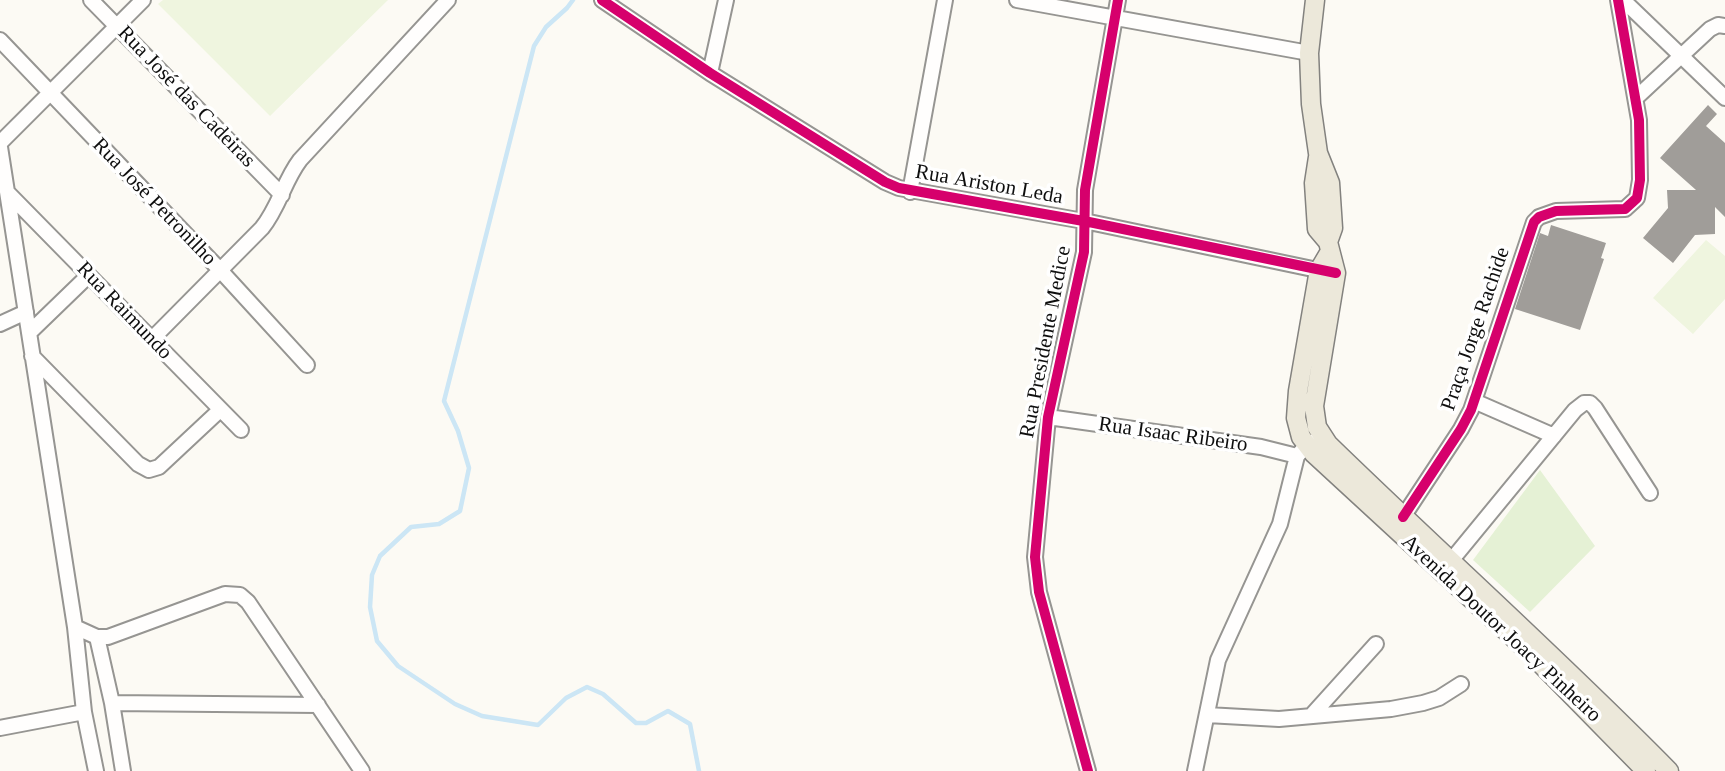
<!DOCTYPE html>
<meta charset="utf-8">
<style>
body{margin:0}
canvas{display:block;background:#fcfaf4}
</style>
<canvas width="1725" height="771"></canvas>
<script>
const c = document.querySelector('canvas').getContext('2d');
c.lineJoin = 'round';
function paint(path, color) {
  c.fillStyle = color;
  c.fill(path, 'evenodd');
}
function strokePath(path, color, width, dash) {
  c.strokeStyle = color;
  c.lineWidth = width;
  c.lineCap = dash ? 'butt' : 'round';
  c.setLineDash(dash || []);
  c.stroke(path);
}
function label(font, color, halo, rows, align = 'center') {
  c.font = font + ' Georgia,serif';
  c.lineWidth = 7;
  c.setLineDash([]);
  c.textBaseline = 'middle';
  c.strokeStyle = halo;
  c.fillStyle = color;
  for (const [text, x, y, turn = 0] of rows) {
    c.save();
    c.translate(x, y);
    c.rotate((+turn || 0) * Math.PI / 180);
    c.textAlign = isNaN(turn) ? turn : align;
    if (halo) c.strokeText(text, 0, 0);
    c.fillText(text, 0, 0);
    c.restore();
  }
}
const green = new Path2D(`
 M1540 470 1595 546 1530 612 1473 560Z`);
const pitch = new Path2D(`
 M163 0H388L270 116 158 4Z
 M1706 240 1725 256V299L1693 334 1653 298Z`);
const stream = new Path2D(`
 M573 0 567 8 546 27 534 46 444 401 458 431 469 468 460 511 439 524 411 527 380 556 372 575 370 607 377 641 398 666 455 704 482 716 538 725 566 698 587 687 603 694 636 723H646L668 711 690 724 699 771`);
const building = new Path2D(`
 M1708 105 1717 114 1706 126 1725 143V217L1715 207V234L1695 235 1673 263 1643 238 1668 208 1667 190H1696L1660 158Z
 M1551 225 1606 243 1601 258 1604 259 1580 330 1515 309 1540 233 1548 236Z`);
const minor = new Path2D(`
 M91 0 282 195
 M602 0 710 73 885 182 899 188 1089 222 1327 272
 M1017 0 1309 53
 M1623 0 1725 98
 M0 40 220 270 307 365
 M710 73 726 0
 M1636 98 1710 29 1718 25 1725 26
 M0 143 143 0
 M0 147 75 627 84 712 96 771
 M7 192 241 430
 M910 192 945 0
 M0 324 26 312
 M29 333 89 275
 M152 339 262 228C279 207 284 181 300 160L448 0
 M32 356 138 464 149 470 159 467 220 410
 M1474 401 1554 436
 M1048 417 1261 447 1297 456
 M1403 517 1461 429 1471 410 1534 222 1539 217 1556 211 1625 209 1637 198 1640 180 1639 120 1618 0
 M1450 562 1575 410 1584 403H1590L1595 408 1650 493
 M75 627 97 637H108L225 594 240 595 248 602 362 771
 M97 637 112 703 123 771
 M112 703 318 705
 M1207 715 1279 719 1391 709 1423 703 1439 698 1461 684
 M1311 716 1376 644
 M0 728 84 712
 M1088 771 1039 592 1035 557 1048 417 1084 252 1085 190 1118 0
 M1195 771 1218 660 1280 524 1297 456 1307 445 1315 441`);
const major = new Path2D(`
 M1315 0 1309 53 1311 104 1318 153 1330 183 1333 228 1328 242 1336 273 1314 406 1317 427 1328 444C1441 554 1558 658 1669 771
 M1318 157 1314 183 1317 229 1328 242
 M1329 253 1319 270 1298 391 1296 418 1301 437 1314 454 1529 652 1646 771`);
const cycleway = new Path2D(`
 M602 0 710 73 885 182 899 188 1089 222 1336 273
 M1403 517 1461 429 1471 410 1534 222 1539 217 1556 211 1625 209 1637 198 1640 180 1639 120 1618 0
 M1088 771 1039 592 1035 557 1048 417 1084 252 1085 190 1118 0`);
const streetNames = [
 ["Rua José das Cadeiras",186,97,46],
 ["Rua Ariston Leda",989,185,10],
 ["Rua José Petronilho",154,202,46],
 ["Rua Raimundo",124,311,46],
 ["Praça Jorge Rachide",1476,329,-71],
 ["Rua Presidente Medice",1046,342,-79],
 ["Rua Isaac Ribeiro",1173,435,8],
 ["Avenida Doutor Joacy Pinheiro",1501,629,43]
];
paint(green, '#e5f1d5');
paint(pitch, '#eff5df');
strokePath(stream, '#cce6f5', 4.5);
paint(building, '#a09d99');
strokePath(minor, '#969592', 18);
strokePath(major, '#83827f', 21);
strokePath(minor, '#fffefd', 14);
strokePath(major, '#ece8da', 18);
strokePath(cycleway, '#d6006c', 10);
label('21px', '#0f0f0f', '#fff', streetNames);
</script>
